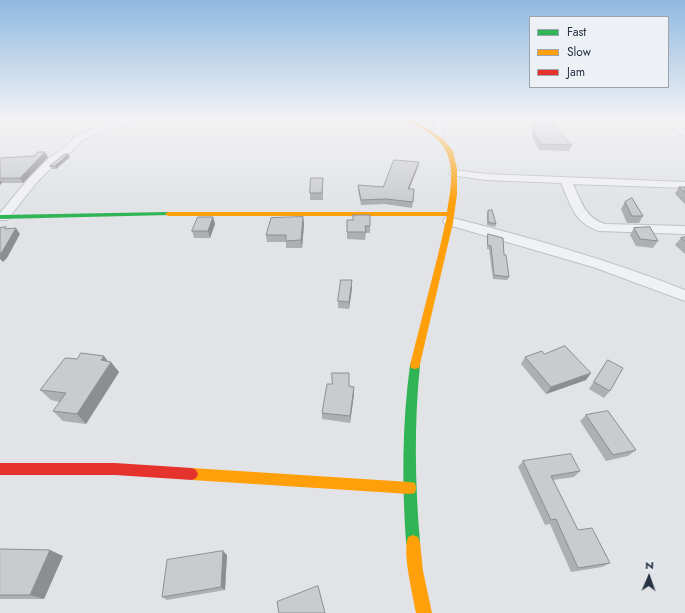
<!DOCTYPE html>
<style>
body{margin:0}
#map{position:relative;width:685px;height:613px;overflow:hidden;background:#e1e3e6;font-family:Jost,sans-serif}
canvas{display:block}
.legend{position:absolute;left:529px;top:16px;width:140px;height:72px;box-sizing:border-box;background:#edf1f6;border:1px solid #9da4ae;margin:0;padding:5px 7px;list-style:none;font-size:12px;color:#263141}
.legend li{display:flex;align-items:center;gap:8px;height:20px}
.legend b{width:20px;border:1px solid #9da4ae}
.north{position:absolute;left:629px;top:557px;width:40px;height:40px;-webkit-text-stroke:3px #edf1f6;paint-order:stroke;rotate:2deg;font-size:11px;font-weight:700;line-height:16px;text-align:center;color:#263141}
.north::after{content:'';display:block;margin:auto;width:14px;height:18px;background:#263141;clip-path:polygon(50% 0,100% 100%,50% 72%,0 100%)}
</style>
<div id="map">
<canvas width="685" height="613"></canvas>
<ul class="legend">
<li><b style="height:5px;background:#30b455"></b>Fast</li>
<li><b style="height:5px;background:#ff9f0a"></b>Slow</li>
<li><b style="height:5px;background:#e5322d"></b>Jam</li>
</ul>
<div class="north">N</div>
</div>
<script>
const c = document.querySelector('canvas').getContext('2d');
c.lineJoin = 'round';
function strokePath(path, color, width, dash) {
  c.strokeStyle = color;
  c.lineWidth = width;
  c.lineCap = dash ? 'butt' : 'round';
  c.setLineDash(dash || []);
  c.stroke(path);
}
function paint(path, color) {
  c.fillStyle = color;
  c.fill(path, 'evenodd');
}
const street = new Path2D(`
 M128 118H142L95 134 80 142 72 151 57 162 37 182 7 220H0V213L29 178 49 158 66 147 74 138 89 130Z
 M430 118H439L443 125 441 138H435L433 136 435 125Z
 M679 127 685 130V137L674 130Z
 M454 170 486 174 685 182V188L573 184C581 201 585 218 605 224L685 226V234L599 231C574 223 571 205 561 183L486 180 450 175 449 173Z
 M449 217C529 237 609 260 685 290V301L593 267 445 224 443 221 445 218Z`);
const fast = new Path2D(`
 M168 212 171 214 170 215 0 219V215Z
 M415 361 419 362 420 365C414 424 415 483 420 542L418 547 413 549 408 547 406 542C402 483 402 424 410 365L411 362Z`);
const slow = new Path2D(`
 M402 118H409L419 123 443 139 453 151 457 169V194L453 223 419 368 415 369 411 368 410 365 438 255 447 216H168L165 214 168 212H447C452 182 458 152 429 133 421 127 410 124 402 118Z
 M192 468 410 482 415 483 416 488 415 493 410 494 192 480 188 478 186 474 188 470Z
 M413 535 418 537 420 542 423 571 432 613H416C413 596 402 552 408 537Z`);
const jam = new Path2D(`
 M0 463H115L192 468 196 470 198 474 196 478 192 480 115 475H0Z`);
const wall = new Path2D(`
 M535 120 572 145 569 151 539 150 532 137 533 125Z
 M48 157 23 183H2L0 185V158Z
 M70 157 56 169H52L50 166Z
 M419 162 418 167 409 189 413 202 412 208 385 204 361 205 358 190V185L383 187Z
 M323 178V200H310V193Z
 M679 187H685V204L675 194Z
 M625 202 643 216 639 223H627L621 209Z
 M488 211 496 224 495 227 487 225V214Z
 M213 217 215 224 210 238H194L192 231Z
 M303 217 304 224 302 248H286V242H267L266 235Z
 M347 220 370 226V233H366L365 240 347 239Z
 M634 228 658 241 653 248 636 246 630 235Z
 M488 234 504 255 509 277 507 280 493 279 489 249H487V238Z
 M685 237V254L675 245 681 238Z
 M352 280V288L349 309 338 308V301Z
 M544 354 591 373 586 380 546 394 521 364 525 357Z
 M104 356 107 361 119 372 86 424 63 421 53 411 60 402 51 400 40 390 77 359Z
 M608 360 610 391 604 398 589 389 603 367Z
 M349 386 354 387V394L350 423 322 419V413Z
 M586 415 636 450 628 456 606 461 580 421Z
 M523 461 580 471 574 477 553 480 578 530 610 563 602 567 571 572 550 524 545 525 518 467Z
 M0 549 63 556 44 599H0Z
 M227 555 225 590 167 600 162 597Z`);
const shadedWall = new Path2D(`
 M45 152 48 157 23 183 20 178Z
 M68 154 70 157 56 169 55 166Z
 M419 162 418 167 407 194 408 189Z
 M0 180 2 183 0 185Z
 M213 217 215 224 210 238 208 231Z
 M303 217 304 224 302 248 301 240Z
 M16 228 20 234 7 258 3 262 0 259V254Z
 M352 280V288L349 309V302Z
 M104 356 110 364 111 362 119 372 86 424 77 414 101 360Z
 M591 373 586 380 546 394 551 387Z
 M354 387V394L350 423V416Z
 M50 550 63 556 44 599 30 595Z
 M223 551 227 555 225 590 221 587Z`);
const building = new Path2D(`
 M535 120 550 122 572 145 541 144 534 131Z
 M38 152H45L20 178H0V158L34 156Z
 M65 154H68L55 166H50Z
 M394 160 419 162 408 189H414L413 202 386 199 361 200 358 185 383 187Z
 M311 178H323L322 193H310Z
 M679 187H685V192Z
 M632 198 643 216H632L625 202Z
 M492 210 496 224 488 222V211Z
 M353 215H370V226H365L366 232H347V220H353Z
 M198 217H213L208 231H192Z
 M303 217 301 240 286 241V235H266L271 218Z
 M6 227 5 229 16 228 2 252 0 254V228Z
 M650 227 658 241 640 239 634 228Z
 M488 234 503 238 504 255H506L509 277 494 275 491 246 488 245Z
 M685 237V241L681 238Z
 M341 280H352L349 302 338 301Z
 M565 346 591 373 551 387 525 357 542 351 544 354Z
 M81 353 104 356 101 360 111 362 77 414 53 411 66 393 40 390 65 358 77 359Z
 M608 360 623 368 610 391 594 382Z
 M332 373H349V386L354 387 350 416 322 413 327 384H332Z
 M608 411 636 450 613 455 586 415Z
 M571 454 580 471 551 476 578 530 592 528 610 563 578 568 556 519 551 520 523 461Z
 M0 549 50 550 30 595H0Z
 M223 551 221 587 162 597 167 560Z
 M318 586 325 613H279L277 602Z`);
strokePath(street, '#bfc1c4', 2);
paint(street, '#f0f1f3');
paint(fast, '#30b455');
paint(slow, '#ff9f0a');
paint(jam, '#e5322d');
paint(wall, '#adafb1');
paint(shadedWall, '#8d8e90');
paint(building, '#c9cbce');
strokePath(building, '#8d8e90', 1);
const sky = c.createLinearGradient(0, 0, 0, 204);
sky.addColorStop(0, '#90b9e0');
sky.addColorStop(0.58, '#f2f2f4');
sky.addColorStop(1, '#f2f2f400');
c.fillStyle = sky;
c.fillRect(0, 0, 685, 204);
</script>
